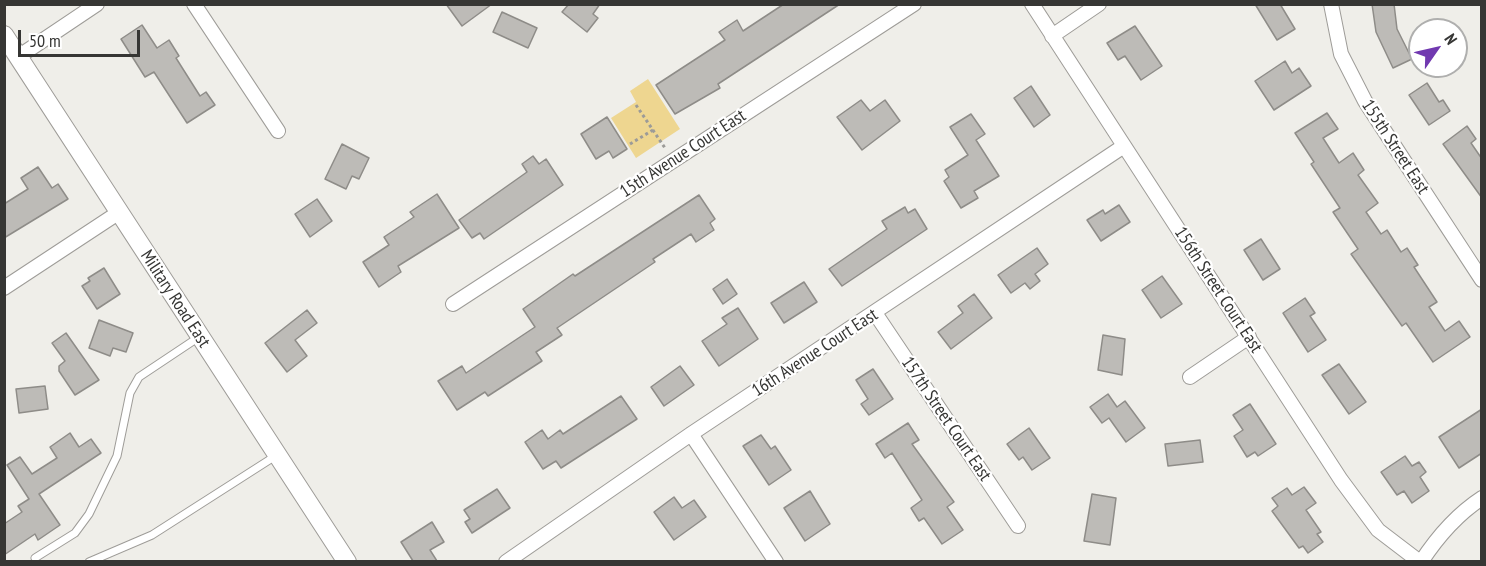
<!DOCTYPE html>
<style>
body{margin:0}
#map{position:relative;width:1486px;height:566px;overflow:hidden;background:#efeee9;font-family:"PT Sans Narrow",sans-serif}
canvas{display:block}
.frame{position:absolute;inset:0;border:6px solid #363634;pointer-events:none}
.north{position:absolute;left:1408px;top:18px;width:60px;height:60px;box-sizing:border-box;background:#fff;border:2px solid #afafae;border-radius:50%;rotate:56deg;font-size:16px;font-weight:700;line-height:24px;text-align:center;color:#363634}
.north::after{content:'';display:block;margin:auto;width:21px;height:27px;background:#7139b0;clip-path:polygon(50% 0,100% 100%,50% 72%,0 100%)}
.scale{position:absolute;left:18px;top:30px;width:122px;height:27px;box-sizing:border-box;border:3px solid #363634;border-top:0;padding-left:8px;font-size:18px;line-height:21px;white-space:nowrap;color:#363634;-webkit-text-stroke:4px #fff;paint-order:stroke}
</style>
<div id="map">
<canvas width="1486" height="566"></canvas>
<div class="frame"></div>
<div class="north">N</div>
<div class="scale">50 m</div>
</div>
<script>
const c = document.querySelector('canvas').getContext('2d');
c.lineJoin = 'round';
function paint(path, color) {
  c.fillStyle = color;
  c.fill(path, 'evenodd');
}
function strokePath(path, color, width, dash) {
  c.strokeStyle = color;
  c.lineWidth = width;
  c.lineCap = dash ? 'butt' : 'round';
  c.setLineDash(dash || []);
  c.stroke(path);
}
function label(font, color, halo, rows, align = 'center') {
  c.font = font + ' "PT Sans Narrow",sans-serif';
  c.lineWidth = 4.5;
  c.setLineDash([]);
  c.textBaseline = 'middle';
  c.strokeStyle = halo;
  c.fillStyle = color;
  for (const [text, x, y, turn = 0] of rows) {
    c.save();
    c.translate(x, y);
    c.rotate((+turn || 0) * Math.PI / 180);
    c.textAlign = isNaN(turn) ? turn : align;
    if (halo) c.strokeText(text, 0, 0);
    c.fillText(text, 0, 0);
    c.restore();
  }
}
const green = new Path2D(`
 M648 79 680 129 636 158 611 118 636 102 630 91Z`);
const building = new Path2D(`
 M446 4H492L462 26Z
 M569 4H600L593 14 598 18 587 32 562 12Z
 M784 4H840L718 84 720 88 675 114 656 85 725 40 719 32 737 20 743 31Z
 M1255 4H1280L1295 29 1277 40Z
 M1372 4H1394L1397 29 1412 59 1393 68 1376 32Z
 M502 12 537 28 528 48 493 32Z
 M142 25 157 48 169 40 179 56 176 58 200 96 206 92 215 105 187 123 154 72 145 77 121 39Z
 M1135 26 1162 66 1141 80 1125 56 1118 60 1107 43Z
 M1285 61 1292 73 1299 68 1311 86 1274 110 1255 81Z
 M1427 83 1439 102 1443 100 1450 111 1429 125 1409 95Z
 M1031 86 1050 115 1034 127 1014 98Z
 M861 100 870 111 885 100 900 121 862 150 837 117Z
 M1327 113 1338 129 1323 138 1339 163 1353 153 1364 170 1358 175 1378 203 1366 212 1381 234 1387 230 1401 252 1407 248 1418 265 1414 267 1437 302 1429 307 1445 331 1459 321 1470 337 1433 362 1406 323 1402 326 1351 254 1358 249 1333 212 1340 208 1311 164 1314 162 1295 133Z
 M971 114 985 134 976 140 999 176 974 191 978 198 961 208 944 181 949 177 945 170 968 155 950 127Z
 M607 117 627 149 613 158 609 151 596 159 581 134Z
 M1467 126 1476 139 1471 143 1482 159V198L1443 144Z
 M342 144 369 158 359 179 352 176 346 189 325 179Z
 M533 156 539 164 546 159 563 185 484 239 480 233 472 238 459 220 520 177 527 172 522 164Z
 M38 167 52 188 58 184 68 199 4 238V204L28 189 21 178Z
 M437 194 459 228 398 266 401 272 379 287 363 262 389 245 384 237 414 217 410 212Z
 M699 195 715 219 710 223 714 230 696 242 691 234 653 259 655 262 557 328 562 335 536 352 542 361 488 396 485 392 457 410 438 381 462 366 466 373 535 327 523 309 573 274 575 276Z
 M317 199 332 221 310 237 295 214Z
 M1119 205 1130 222 1101 241 1087 220 1103 210 1105 214Z
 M905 207 908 213 915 209 927 229 842 286 829 269 887 229 882 221Z
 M1261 239 1280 269 1263 280 1244 250Z
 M1037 248 1048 264 1035 274 1040 281 1030 289 1025 283 1011 293 998 275Z
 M104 268 120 294 97 309 82 286 90 281 88 278Z
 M1162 276 1182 304 1161 318 1142 290Z
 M727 279 737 294 723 304 713 289Z
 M804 282 817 302 784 323 771 303Z
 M974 294 992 318 951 349 938 332 963 313 958 306Z
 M1305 298 1315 313 1310 316 1326 340 1308 352 1283 313Z
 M738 308 758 339 719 366 702 341 727 324 722 318Z
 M307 310 317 323 295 340 307 356 287 372 265 343Z
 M99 320 133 333 126 352 113 348 110 356 89 348Z
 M66 333 99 380 75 395 59 371V366L65 361 52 343Z
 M1103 335 1125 339 1122 375 1098 370Z
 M1339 364 1366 402 1349 414 1322 375Z
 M680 366 694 385 664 406 651 387Z
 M873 369 893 399 869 415 861 404 868 399 856 380Z
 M45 386 48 409 19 413 16 389Z
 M1108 394 1117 407 1125 401 1145 428 1126 442 1109 418 1102 423 1090 407Z
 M621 396 637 419 561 468 556 461 543 469 525 442 542 430 548 439 560 430 563 434Z
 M1250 404 1276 444 1258 456 1255 452 1247 457 1234 436 1243 430 1233 415Z
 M1482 409V453L1459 468 1439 437Z
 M908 423 919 440 912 444 954 502 947 507 963 530 942 544 924 518 919 521 911 508 922 500 892 453 885 458 876 444Z
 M1029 428 1050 458 1032 470 1023 457 1019 460 1007 444Z
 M70 433 79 447 91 439 101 453 39 494 60 525 38 540 35 534 4 555V524L22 512 18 506 29 499 7 465 20 457 32 474 57 458 50 447Z
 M761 435 771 449 775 446 791 470 769 485 743 446Z
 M1200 440 1203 462 1168 466 1165 444Z
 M1405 456 1412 466 1419 462 1426 472 1420 477 1429 491 1412 503 1404 491 1397 495 1381 472Z
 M1304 487 1316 503 1306 510 1321 532 1317 534 1323 542 1308 553 1303 546 1299 548 1272 511 1278 506 1272 498 1287 488 1292 495Z
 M497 489 510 508 472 533 465 522 470 519 464 510Z
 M810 491 830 524 805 541 784 508Z
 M1092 494 1116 498 1110 545 1084 541Z
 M674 497 682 508 694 500 706 517 674 540 654 512Z
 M432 522 444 542 430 550 437 561H413L401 542Z`);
const path = new Path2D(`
 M636 105 665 148
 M630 144 653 130`);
const service = new Path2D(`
 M35 558 75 533 89 514 117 456 130 393 139 377 199 337
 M89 562 152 535 277 455`);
const minor = new Path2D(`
 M194 4 278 131
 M1032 4 1341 480 1378 530 1420 562
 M1331 4 1341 54 1365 101 1482 280
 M1052 36 1099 4
 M18 57 97 4
 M4 288 118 213
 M453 304 914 4
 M875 313 1018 526
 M1190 377 1249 337
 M691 434 776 562
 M506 562 691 434 1124 146
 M1421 562C1438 536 1456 515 1482 498`);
const tertiary = new Path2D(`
 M4 35 347 562`);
const streetNames = [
 ["155th Street East",1395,147,57],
 ["15th Avenue Court East",683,154,-33],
 ["156th Street Court East",1218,290,57],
 ["Military Road East",175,299,57],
 ["16th Avenue Court East",815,353,-33],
 ["157th Street Court East",946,419,56]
];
paint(green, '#eed690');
paint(building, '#bdbbb7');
strokePath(building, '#8e8c88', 1.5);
strokePath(service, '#9e9c98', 9);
strokePath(minor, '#9e9c98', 16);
strokePath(tertiary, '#9e9c98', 20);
strokePath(path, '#9c9b98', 3, [3, 3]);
strokePath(service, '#fff', 7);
strokePath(minor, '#fff', 14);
strokePath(tertiary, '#fff', 18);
label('18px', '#363634', '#fff', streetNames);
</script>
